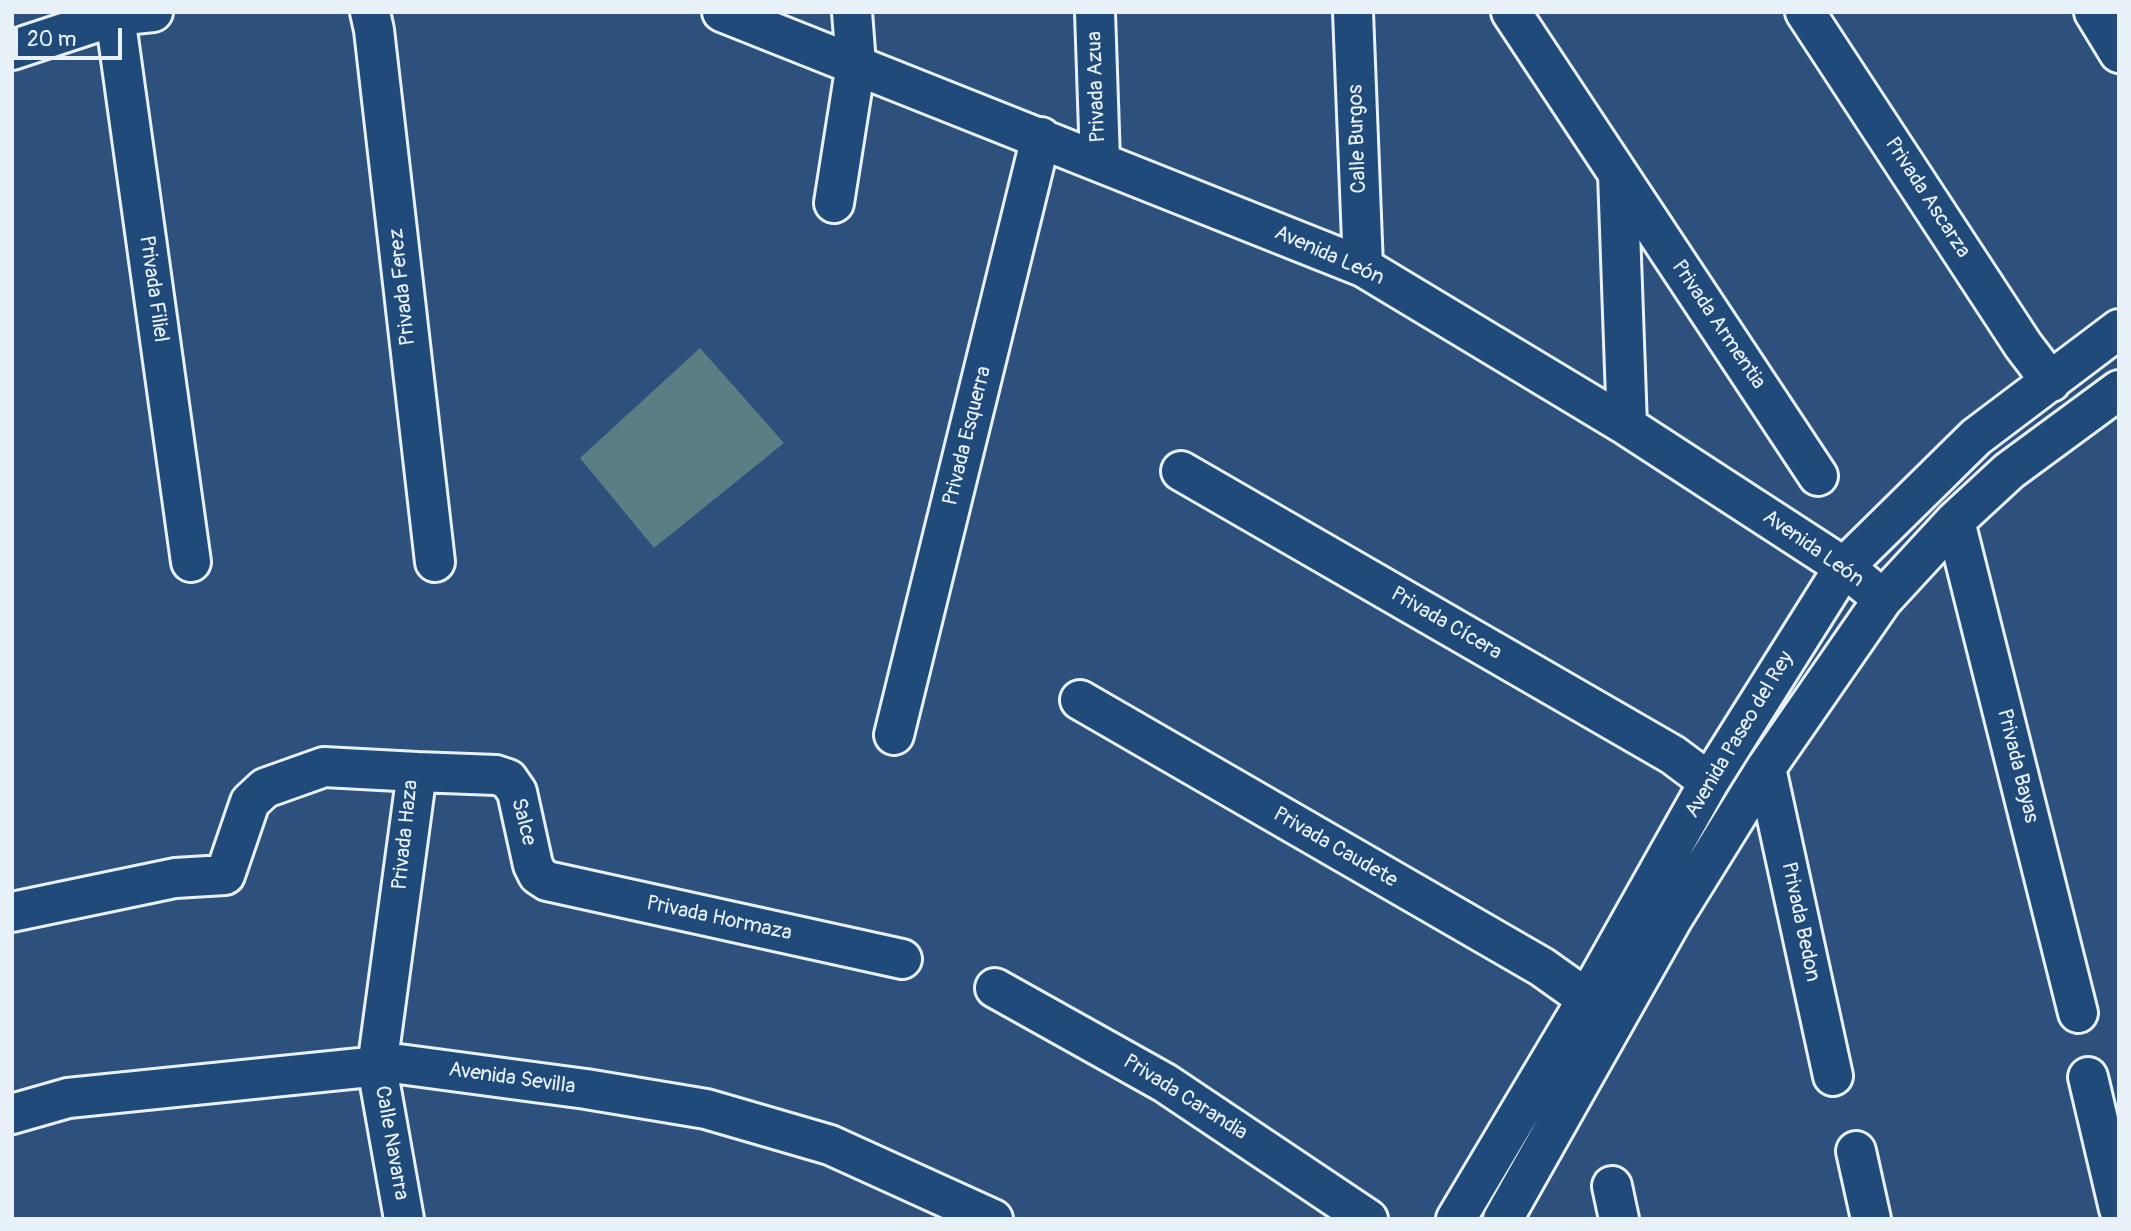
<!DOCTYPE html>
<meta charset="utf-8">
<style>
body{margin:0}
#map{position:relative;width:2131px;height:1231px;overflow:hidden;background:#2d517c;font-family:Pangolin,sans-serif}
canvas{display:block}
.frame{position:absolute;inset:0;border:14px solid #e8f1f8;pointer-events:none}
.scale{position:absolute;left:14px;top:28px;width:108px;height:32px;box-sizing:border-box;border:4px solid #e8f1f8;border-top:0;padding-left:9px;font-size:21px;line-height:24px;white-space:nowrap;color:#e8f1f8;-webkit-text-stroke:5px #1f4a7a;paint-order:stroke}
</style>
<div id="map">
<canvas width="2131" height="1231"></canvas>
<div class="frame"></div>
<div class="scale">20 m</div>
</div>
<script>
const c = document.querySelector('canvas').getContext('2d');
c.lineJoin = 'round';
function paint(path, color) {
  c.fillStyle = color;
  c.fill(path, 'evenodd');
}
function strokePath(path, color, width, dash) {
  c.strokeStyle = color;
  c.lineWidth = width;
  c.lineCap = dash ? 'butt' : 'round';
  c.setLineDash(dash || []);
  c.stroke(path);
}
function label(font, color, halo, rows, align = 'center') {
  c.font = font + ' Pangolin,sans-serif';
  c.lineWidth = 5;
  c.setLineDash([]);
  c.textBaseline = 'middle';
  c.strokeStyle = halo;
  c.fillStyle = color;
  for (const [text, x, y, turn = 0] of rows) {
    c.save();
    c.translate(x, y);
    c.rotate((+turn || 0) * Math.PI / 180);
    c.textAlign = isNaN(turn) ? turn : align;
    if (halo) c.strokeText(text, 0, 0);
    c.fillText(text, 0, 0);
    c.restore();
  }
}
const green = new Path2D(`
 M700 348 784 443 654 548 580 458Z`);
const minor = new Path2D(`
 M370 12 374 30 435 562
 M722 12 1363 267 1627 426 1844 567 1883 599
 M1095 12 1100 161
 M1353 12 1363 267
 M1511 12 1818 476
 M1805 12 2023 345 2051 382
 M2094 12 2119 53
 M115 16 191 562
 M12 50 115 16 153 12
 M1618 174 1627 426
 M834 203 856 64 852 12
 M1181 471 1673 755 1709 782
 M1955 521 2078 1013
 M1080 700 1542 967 1587 999
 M894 735 1041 137
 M1766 768 1833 1076
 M417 772 496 775 508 779 517 792 533 865 538 875 547 881 902 959
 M12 912 175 878 225 875 250 802 265 788 324 767 417 772 377 1067 404 1219
 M995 988 1165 1083 1368 1219
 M2088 1077 2119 1209
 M12 1114 68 1098 399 1064 586 1089 706 1109 830 1145 993 1219
 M1856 1151 1871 1219
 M1612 1186 1619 1219
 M1456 1219 1587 999 1709 782 1844 567 1976 437 2119 329
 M1503 1219 1673 918 1766 768 1883 599 1955 521 2009 471 2119 390`);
const streetNames = [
 ["Privada Azua",1097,87,-92],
 ["Calle Burgos",1358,139,-92],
 ["Privada Ascarza",1927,198,57],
 ["Avenida León",1329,256,24],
 ["Privada Ferez",403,287,-96],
 ["Privada Filiel",153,289,82],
 ["Privada Armentia",1718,325,56],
 ["Privada Esquerra",968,436,-76],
 ["Avenida León",1813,549,35],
 ["Privada Cícera",1446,624,30],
 ["Avenida Paseo del Rey",1740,735,-59],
 ["Privada Bayas",2017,766,76],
 ["Salce",523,822,76],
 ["Privada Haza",406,835,-84],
 ["Privada Caudete",1335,848,30],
 ["Privada Hormaza",719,919,12],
 ["Privada Bedon",1800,922,78],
 ["Avenida Sevilla",512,1079,8],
 ["Privada Carandia",1185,1098,32],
 ["Calle Navarra",391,1143,80]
];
paint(green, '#5a7e83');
strokePath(minor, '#e8f1f8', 44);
strokePath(minor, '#1f4a7a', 38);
label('21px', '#e8f1f8', '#1f4a7a', streetNames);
</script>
